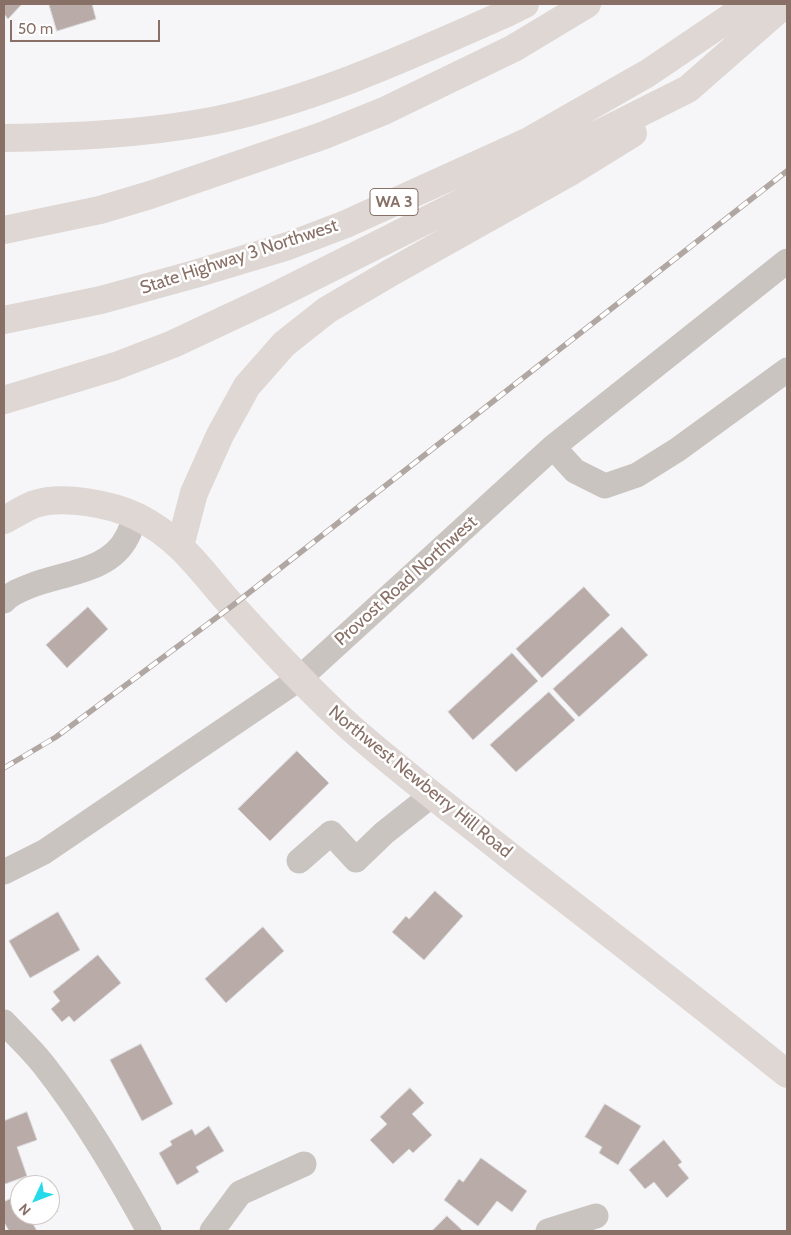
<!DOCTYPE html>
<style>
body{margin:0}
#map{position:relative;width:791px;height:1235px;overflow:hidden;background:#f6f6f9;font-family:Cabin,sans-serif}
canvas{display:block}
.frame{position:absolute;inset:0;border:5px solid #887066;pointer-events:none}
.north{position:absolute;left:10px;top:1175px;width:50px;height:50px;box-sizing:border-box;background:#fff;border:1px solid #cfc6c2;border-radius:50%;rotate:227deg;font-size:14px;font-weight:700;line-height:20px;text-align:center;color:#887066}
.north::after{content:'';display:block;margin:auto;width:18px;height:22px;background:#25dbea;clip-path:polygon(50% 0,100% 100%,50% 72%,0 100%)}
.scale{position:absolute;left:10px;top:20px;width:150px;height:22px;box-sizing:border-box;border:2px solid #887066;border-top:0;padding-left:6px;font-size:15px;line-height:18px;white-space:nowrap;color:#887066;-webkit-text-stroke:4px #fff;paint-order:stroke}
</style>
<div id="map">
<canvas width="791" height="1235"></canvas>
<div class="frame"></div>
<div class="north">N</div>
<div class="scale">50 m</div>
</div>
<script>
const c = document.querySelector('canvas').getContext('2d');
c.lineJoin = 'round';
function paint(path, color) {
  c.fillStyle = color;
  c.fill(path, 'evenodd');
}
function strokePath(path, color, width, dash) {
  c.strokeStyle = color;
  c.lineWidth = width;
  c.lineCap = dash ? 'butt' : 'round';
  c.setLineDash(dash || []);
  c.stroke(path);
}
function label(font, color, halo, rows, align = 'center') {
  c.font = font + ' Cabin,sans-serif';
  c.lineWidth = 5;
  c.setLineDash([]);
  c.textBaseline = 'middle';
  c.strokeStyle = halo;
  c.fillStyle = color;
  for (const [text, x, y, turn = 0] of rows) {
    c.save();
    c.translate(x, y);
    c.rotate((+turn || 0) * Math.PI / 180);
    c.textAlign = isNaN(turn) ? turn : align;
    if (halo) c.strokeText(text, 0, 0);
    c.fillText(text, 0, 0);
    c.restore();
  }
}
const building = new Path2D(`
 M4 4H22L8 19 4 14Z
 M49 4H92L96 19 57 31Z
 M584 587 610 615 542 678 516 649Z
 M88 607 108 629 67 668 46 645Z
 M622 627 648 655 579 717 553 689Z
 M512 653 538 681 473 740 448 712Z
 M549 692 575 720 516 772 490 745Z
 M297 751 329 783 270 841 238 809Z
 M435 891 463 916 424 960 392 932 406 916 409 919Z
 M58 912 80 950 30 978 9 941Z
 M263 927 284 951 226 1003 205 979Z
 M98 955 121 983 74 1022 69 1016 62 1022 51 1009 60 1001 53 992Z
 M141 1044 173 1104 142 1121 110 1060Z
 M410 1088 424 1103 412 1114 432 1135 413 1153 409 1149 393 1164 370 1140 387 1124 380 1117Z
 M605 1104 641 1126 618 1165 599 1153 602 1147 585 1137Z
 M27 1112 37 1140 17 1147 27 1176 5 1184 4 1180V1121Z
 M209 1126 224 1151 196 1167 199 1172 177 1185 159 1153 172 1145 170 1141 192 1129 195 1135Z
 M664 1140 682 1162 678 1165 689 1178 667 1198 654 1182 645 1189 629 1170Z
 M481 1158 527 1191 512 1212 497 1201 478 1226 444 1200 459 1179 463 1182Z
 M20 1194V1215H50L33 1224 37 1231H9L4 1222V1202Z
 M50 1194 58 1211 50 1215Z
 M447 1216 463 1231H432Z`);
const minor = new Path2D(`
 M553 447 575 471 605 486 637 475 677 450 787 370
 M4 601C11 593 20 590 30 586 62 573 110 572 127 537 131 531 132 523 135 515
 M299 861 331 833 356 860 384 833 432 795
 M4 872 44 852 299 679 553 447 787 261
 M4 1022C17 1036 31 1049 43 1064 84 1116 117 1173 149 1231
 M212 1231 240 1193 304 1164
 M548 1231 596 1216`);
const major = new Path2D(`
 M4 520C14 515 24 508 35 504 63 495 112 504 138 517 183 540 202 573 235 609 272 650 310 691 351 728 401 772 454 812 507 854 601 927 695 999 787 1074`);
const highway = new Path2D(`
 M4 138C73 137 143 134 212 121 315 100 412 55 507 13L525 4
 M4 230 100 210 150 195 322 136 384 111 514 48 587 4
 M4 320 101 300 195 274 288 246 346 224 529 141 648 73 750 4
 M4 400 116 366 173 344 269 299 688 89 785 4
 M180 546 194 493 220 435 247 386 284 344 327 310 390 273 570 172 633 133`);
const rail = new Path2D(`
 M4 768 56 737 232 606 787 171`);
const shields = [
 [394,202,48]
];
const shieldNames = [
 ["WA 3",394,202]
];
const streetNames = [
 ["State Highway 3 Northwest",239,257,-18],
 ["Provost Road Northwest",406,581,-42],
 ["Northwest Newberry Hill Road",420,782,39]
];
paint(building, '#b8aba8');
strokePath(building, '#d8d8da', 1);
strokePath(minor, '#cac4c1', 25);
strokePath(major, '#ded7d4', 28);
strokePath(highway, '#ded7d4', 28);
strokePath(rail, '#b0a6a2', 5.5);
strokePath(rail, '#fff', 4, [11]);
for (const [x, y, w] of shields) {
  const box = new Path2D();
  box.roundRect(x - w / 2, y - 13.5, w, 27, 4);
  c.fillStyle = '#fff';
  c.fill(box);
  strokePath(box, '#887066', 1);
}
label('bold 16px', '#887066', null, shieldNames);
label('18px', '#887066', '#fff', streetNames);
</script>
